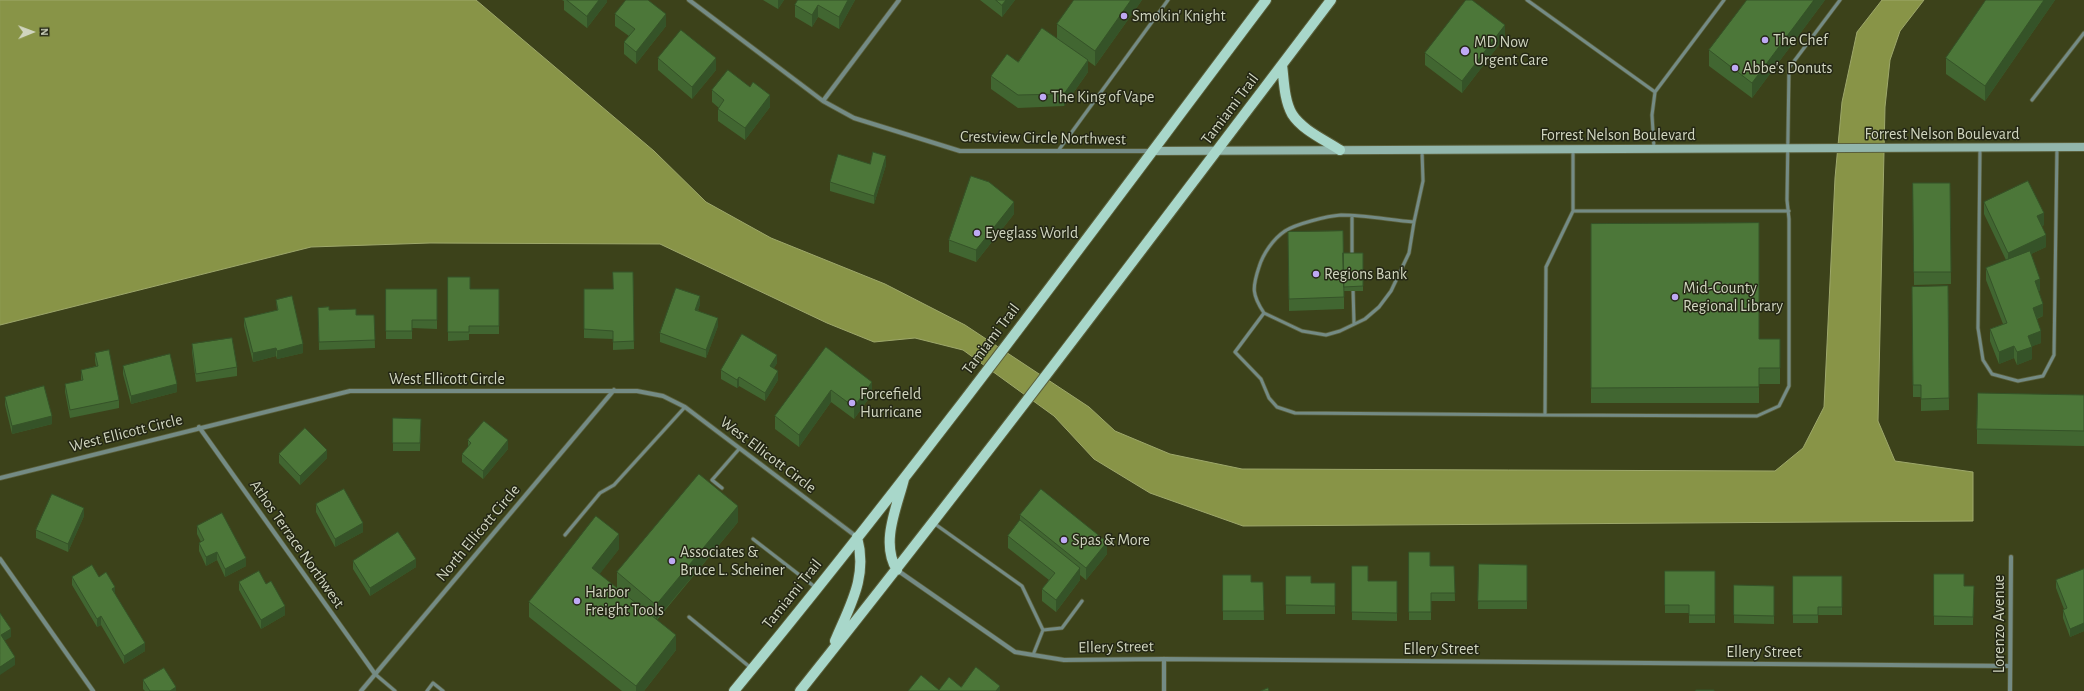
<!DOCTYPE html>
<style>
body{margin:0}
#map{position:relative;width:2084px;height:691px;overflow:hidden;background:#3c421a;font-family:"Alegreya Sans",sans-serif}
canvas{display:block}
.north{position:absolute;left:12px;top:12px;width:40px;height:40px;-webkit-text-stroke:3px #242715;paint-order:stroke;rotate:89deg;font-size:11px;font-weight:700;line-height:16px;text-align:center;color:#d0d5bf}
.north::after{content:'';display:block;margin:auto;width:14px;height:18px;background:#d0d5bf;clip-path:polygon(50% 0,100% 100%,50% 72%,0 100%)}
</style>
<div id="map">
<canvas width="2084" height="691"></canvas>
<div class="north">N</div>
</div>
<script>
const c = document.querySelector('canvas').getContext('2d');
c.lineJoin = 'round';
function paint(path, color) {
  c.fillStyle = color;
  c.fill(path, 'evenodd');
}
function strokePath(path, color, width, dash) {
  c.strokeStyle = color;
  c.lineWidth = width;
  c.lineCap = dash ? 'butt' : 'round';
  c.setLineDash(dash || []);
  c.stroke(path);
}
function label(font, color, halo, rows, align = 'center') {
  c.font = font + ' "Alegreya Sans",sans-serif';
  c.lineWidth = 3;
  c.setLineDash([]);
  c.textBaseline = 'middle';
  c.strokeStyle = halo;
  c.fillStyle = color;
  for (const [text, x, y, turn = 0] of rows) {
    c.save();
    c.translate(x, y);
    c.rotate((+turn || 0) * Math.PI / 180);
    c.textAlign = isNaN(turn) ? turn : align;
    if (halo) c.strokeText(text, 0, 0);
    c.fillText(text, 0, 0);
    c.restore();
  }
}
const water = new Path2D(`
 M0 0H476L654 151 706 202 771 238 885 284 965 325 1089 407 1115 431 1170 454 1242 469 1775 471 1803 448 1824 407 1835 178 1842 102 1857 32 1882 0H1924L1900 31 1890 60 1885 107 1878 421 1895 461 1973 472V521L1243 526 1150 493 1094 459 1054 416 963 350 915 338 874 342 827 323 660 244 430 243 311 247 0 325Z`);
const lane = new Path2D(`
 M1527 0 1655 92 1652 115 1654 148
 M1655 92 1724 0
 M2032 100 2084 33
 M1980 148 1978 328 1983 360 1992 374 2018 381 2043 376 2054 355 2057 147
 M1058 151 1168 0
 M1422 151 1423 181 1414 222C1390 220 1365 215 1341 215 1327 216 1296 224 1285 231 1273 239 1263 254 1259 267 1252 288 1252 295 1264 313L1235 352 1261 379 1269 398 1277 407 1295 413 1545 415
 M1573 151V211L1546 267 1545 415 1757 416 1779 406 1789 386V219L1787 200 1789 68 1840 0
 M1573 211H1789
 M1352 216V257
 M1353 288 1354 324
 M1264 313 1302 331 1326 335 1340 331 1365 319 1379 307 1391 291 1409 253 1414 222
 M722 488 712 480 739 449
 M935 524 1022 586 1043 630 1033 655
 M565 535 600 493 614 485 685 407
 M753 539 815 587
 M689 617 751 668
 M1043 630 1062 628 1082 601
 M375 674 395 691
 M427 691 433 683 443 691`);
const street = new Path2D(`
 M689 0 823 101 854 118 960 151H1151
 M823 101 899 0
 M199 427 375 674
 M0 478 350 391H637L663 396 685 407 857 537
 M0 559 93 691
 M897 570 1015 652 1064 660 1164 659 2010 666
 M361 691 614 390
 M1164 691V659
 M2010 691 2011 557`);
const secondary = new Path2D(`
 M1152 151 2084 147`);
const primary = new Path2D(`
 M1282 65C1284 80 1284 100 1292 114 1302 130 1325 140 1340 150
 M897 570C880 543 897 507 904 479
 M835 641C850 605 868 577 857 537
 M734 691C919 467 1091 232 1266 0
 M800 691C981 464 1155 232 1331 0`);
const wall = new Path2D(`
 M562 0H607V2L587 28 564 10V1Z
 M763 0H784L778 9Z
 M798 0H855L839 29 818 17 812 27 795 17V5Z
 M980 0H1015L1002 17Z
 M1142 0 1095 66 1088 61V72L1064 106 1018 108 991 89V76L1018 62 1057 39V24Z
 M1825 0 1752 98 1709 66V50Z
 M1986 0H2055L1985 101 1946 74V58Z
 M615 14 666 26 636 64 624 54V42L629 36 615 26Z
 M1505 37 1462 93 1425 65V53Z
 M658 58 716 70 692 99 658 70Z
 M712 90 770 107 745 140 718 121V109L719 108 712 102Z
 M870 164 886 165 874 204 830 191V182Z
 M1913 183H1950L1951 284 1914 285Z
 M1984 202 2044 225 2042 226 2046 247 2031 254 2040 291H2038L2043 316 2037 319 2041 343 2032 346V359L2017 365 2014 358 1999 364 1990 341V329L2003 324 1986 280V268L2006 260 1984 214Z
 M1014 214 976 262 949 252V240Z
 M1591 224 1759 339 1780 368V384H1759V403H1591Z
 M1288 232 1343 253H1363V291H1344V309L1289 311Z
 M633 272 634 349 613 350V339L584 338V289H613Z
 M448 277 470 289H499V334H469V340L448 341Z
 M1948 286 1949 410 1921 411V397H1913L1912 287Z
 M386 289H437V329L412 328V339H386Z
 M276 300 303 353 277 359 276 356 253 362 244 326V318L277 310Z
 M700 304 698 310 718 326 706 358 660 342V333Z
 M318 308 356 315H374L375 348 319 350Z
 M2084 330V446L1977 444V429L2084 395Z
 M192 344 237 367V376L196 382 192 352Z
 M826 347 872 394 854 419 831 402 799 447 775 429V416Z
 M95 353 119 400V408L70 418 65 392V384L81 381V370L96 366 95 361Z
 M777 363 773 369 778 380 765 401 739 386 737 388 721 379V370Z
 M123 366 177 392 131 404 123 374Z
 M5 397 52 424 12 434 5 405Z
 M393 418 421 419 420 451H393Z
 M468 440 508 449 483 479 462 462V454L468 447Z
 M279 454 327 458 300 485 279 463Z
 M316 504 363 532 335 547 316 512Z
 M1020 515 1107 554 1086 580 1080 575V580L1056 612 1042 601V589L1049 580 1008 548V536L1020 521Z
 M84 516 68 552 36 538V530Z
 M738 522 657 620 676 650 644 691H622L529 617V602L619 549 599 574 632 600 617 588V572Z
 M197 526 246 566 225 577 217 560 206 566 199 551V543L201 542 197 534Z
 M1409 552 1430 566H1454L1455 601H1431V620H1409Z
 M353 561 416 567 370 596 353 569Z
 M1479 564 1527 565V609H1478Z
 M1352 566 1368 581H1397V621L1352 620Z
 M2084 569V631L2070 637 2063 618V610L2064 609 2056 588V580Z
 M1665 571H1715V623H1689V613H1665Z
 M1934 574 1964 586H1974L1973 625H1934Z
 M1223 575 1251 582H1263L1264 620H1223Z
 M1286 576 1311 583H1335V614H1286Z
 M1793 576H1842V615H1818V623H1793Z
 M72 577H99L115 594 145 651 124 664 101 625 97 627 72 585Z
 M239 582 266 584 285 615 261 629 239 590Z
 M1734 585 1774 586V624L1734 623Z
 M143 680 176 691H145L143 689Z`);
const shadedWall = new Path2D(`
 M599 0H607V2L587 28V16Z
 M778 0H784L778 9Z
 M848 0H855L839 29V17Z
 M1006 0H1015L1002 17V5Z
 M1131 0H1142L1095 66V51Z
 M1814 0H1825L1752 98V83Z
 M2044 0H2055L1985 101V86Z
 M818 5V17L812 27V15Z
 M666 14V26L636 64V52Z
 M1505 25V37L1462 93V81Z
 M716 58V70L692 99V87Z
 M1088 60V72L1064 106V94Z
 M770 95V107L745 140V128Z
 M886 156V165L874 204V196Z
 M1014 202V214L976 262V250Z
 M2044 213V225L2037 228V216Z
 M2046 235V247L2008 265V253Z
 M2040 279V291L2035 293V281Z
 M700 296V304L695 318V310Z
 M2043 304V316L2033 320V308Z
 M718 318V326L706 358V350Z
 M2041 331V343L2028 348V336Z
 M303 344V353L277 359V351Z
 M2014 346V358L1999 364V352Z
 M2032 347V359L2017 365V352Z
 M276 348V356L253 362V353Z
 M777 355V363L770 375V366Z
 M778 371V380L765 401V393Z
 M739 377V386L737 388V380Z
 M872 382V394L854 419V407Z
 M177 384V392L131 404V396Z
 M831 390V402L799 447V435Z
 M52 416V424L12 434V426Z
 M508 440V449L483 479V471Z
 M327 450V458L300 485V476Z
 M738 506V522L656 620V605Z
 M84 508V516L68 552V544Z
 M363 523V532L335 547V539Z
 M619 534V549L592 584V568Z
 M1107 542V554L1086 580V568Z
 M217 552V560L206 566V557Z
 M246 558V566L225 577V569Z
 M416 559V567L370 596V588Z
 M1080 568V580L1056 612V600Z
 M115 587V596L112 589Z
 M285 606V615L261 629V620Z
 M101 616V625L97 627V619Z
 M2084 623V631L2070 637V629Z
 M11 629V637L1 643V635Z
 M676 635V650L644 691H636V686Z
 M145 643V651L124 664V656Z
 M15 657V665L0 675V667Z
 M1000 686V691H996Z
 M176 687V691H170Z`);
const building = new Path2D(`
 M567 0H599L587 16Z
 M626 0H648L666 14 636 52 624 42 635 29 615 14Z
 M798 0H848L839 17 818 5 812 15 795 5Z
 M996 0H1006L1002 5Z
 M1074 0H1131L1095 51 1057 24Z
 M1466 0H1472L1505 25 1462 81 1425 53Z
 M1747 0H1814L1752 83 1709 50Z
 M1986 0H2044L1985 86 1946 58Z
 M1042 28 1088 60 1064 94 1018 95 991 76 1007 54 1018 62Z
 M681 30 716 58 692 87 658 58Z
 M728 70 750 87 753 82 770 95 745 128 718 109 724 100 712 90Z
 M873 152 886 156 874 196 830 182 838 154 870 164Z
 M971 176 989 182 1014 202 976 250 949 240Z
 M2028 181 2044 213 2037 216 2046 235 2008 253 1984 202Z
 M1913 183H1950L1951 272H1914Z
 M1759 223V339H1780V368H1759V387L1591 388V224Z
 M1343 231 1344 297 1289 299 1288 232Z
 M2030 251 2040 279 2035 281 2043 304 2033 308 2041 331 2028 336 2032 347 2017 352 2014 346 1999 352 1990 329 2007 323 1986 268Z
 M1343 253H1363V286L1344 287Z
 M613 272H633L634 341 613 342V331L584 329V289H613Z
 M448 277H470V289H499V326H469V332H448Z
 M1948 286 1949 398 1921 399V385H1913L1912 287Z
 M676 288 700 296 695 310 718 318 706 350 660 333Z
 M386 289H437V320H412V331H386Z
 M292 296 303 344 277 351 276 348 253 353 244 318 278 310 276 300Z
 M329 307V310L356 309V315H374L375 340 319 342 318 308Z
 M742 334 777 355 770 366 778 371 765 393 739 377 737 380 721 370Z
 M232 338 237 367 196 374 192 344Z
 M826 347 872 382 854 407 831 390 799 435 775 416Z
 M109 350 119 400 70 410 65 384 83 380 81 370 98 366 95 353Z
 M170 354 177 384 131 396 123 366Z
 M44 386 52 416 12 426 5 397Z
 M1978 393 2084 395V431L1977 429Z
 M393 418 421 419 420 443H393Z
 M484 421 508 440 483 471 462 454 471 443 468 440Z
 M305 428 327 450 300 476 279 454Z
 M699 474 738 506 656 605 617 572Z
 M344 489 363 523 335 539 316 504Z
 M1041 489 1107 542 1086 568 1020 515Z
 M52 494 84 508 68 544 36 530Z
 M222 513 246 558 225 569 217 552 206 557 199 543 204 540 197 526Z
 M596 516 619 534 592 568 676 635 636 686 529 602Z
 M1020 520 1080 568 1056 600 1042 589 1055 573 1008 536Z
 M398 532 416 559 370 588 353 561Z
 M1409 552H1430V566H1454L1455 593H1431V612H1409Z
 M1479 564 1527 565V601H1478Z
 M92 565 99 577 106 572 115 587 112 589 145 643 124 656 101 616 97 619 72 577Z
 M1352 566H1368V581H1397V613L1352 612Z
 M2084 569V623L2070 629 2063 610 2067 608 2056 580Z
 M259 571 266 584 271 581 285 606 261 620 239 582Z
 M1665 571H1715V615H1689V605H1665Z
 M1934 574H1964V586H1974L1973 617 1934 616Z
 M1223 575H1251V582H1263L1264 611H1223Z
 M1286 576H1311V583H1335V606L1286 605Z
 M1793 576H1842V607H1818V615H1793Z
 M1734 585 1774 586V616L1734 615Z
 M0 613 11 629 1 635 15 657 0 667Z
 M976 667 1000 686 996 691H908L921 675 939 690 949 677 961 687Z
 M164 668 176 687 170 691H150L143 680Z
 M1268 688 1269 691H1261Z
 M1696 690H1714V691H1696Z`);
const markers = [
 [1124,16,4,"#bea9f4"],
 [1765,40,4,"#bea9f4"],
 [1465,51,5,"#bea9f4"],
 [1735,68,4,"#bea9f4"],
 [1043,97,4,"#bea9f4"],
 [977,233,4,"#bea9f4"],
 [1316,274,4,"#bea9f4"],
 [1675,297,4,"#bea9f4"],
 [852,403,4,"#bea9f4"],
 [1064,540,4,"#bea9f4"],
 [672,561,4,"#bea9f4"],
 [577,601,4,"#bea9f4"]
];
const poiNames = [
 ["Smokin' Knight",1132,16],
 ["The Chef",1773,40],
 ["MD Now",1474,42],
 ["Urgent Care",1474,60],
 ["Abbe's Donuts",1743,68],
 ["The King of Vape",1051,97],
 ["Eyeglass World",985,233],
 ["Regions Bank",1324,274],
 ["Mid-County",1683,288],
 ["Regional Library",1683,306],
 ["Forcefield",860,394],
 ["Hurricane",860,412],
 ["Spas & More",1072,540],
 ["Associates &",680,552],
 ["Bruce L. Scheiner",680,570],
 ["Harbor",585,592],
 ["Freight Tools",585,610]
];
const streetNames = [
 ["Tamiami Trail",1230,109,-53],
 ["Forrest Nelson Boulevard",1942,134],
 ["Forrest Nelson Boulevard",1618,135],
 ["Crestview Circle Northwest",1043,138,1],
 ["Tamiami Trail",991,339,-53],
 ["West Ellicott Circle",447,379],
 ["West Ellicott Circle",126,433,-14],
 ["West Ellicott Circle",768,455,37],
 ["North Ellicott Circle",478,533,-50],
 ["Athos Terrace Northwest",297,544,55],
 ["Tamiami Trail",792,594,-51],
 ["Lorenzo Avenue",1999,624,-90],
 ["Ellery Street",1116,647,-1],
 ["Ellery Street",1441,649],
 ["Ellery Street",1764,652]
];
paint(water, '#889447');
strokePath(water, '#9ea86b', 1);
strokePath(lane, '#5a5f3b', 4.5);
strokePath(street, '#5a5f3b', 5.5);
strokePath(secondary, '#5a5f3b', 10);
strokePath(primary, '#5a5f3b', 12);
strokePath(lane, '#748b85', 3);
strokePath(street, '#748b85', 4);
strokePath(secondary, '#92b6ac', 8);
strokePath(primary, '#a8d7ca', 10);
paint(wall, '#416631');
paint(shadedWall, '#355328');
paint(building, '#4c7739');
strokePath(building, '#355328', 1);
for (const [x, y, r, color] of markers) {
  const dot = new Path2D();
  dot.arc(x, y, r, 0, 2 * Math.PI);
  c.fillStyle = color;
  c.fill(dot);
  strokePath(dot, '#242715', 1.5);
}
label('16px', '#d0d5bf', '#242715', poiNames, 'left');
label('16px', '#d0d5bf', '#242715', streetNames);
</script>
